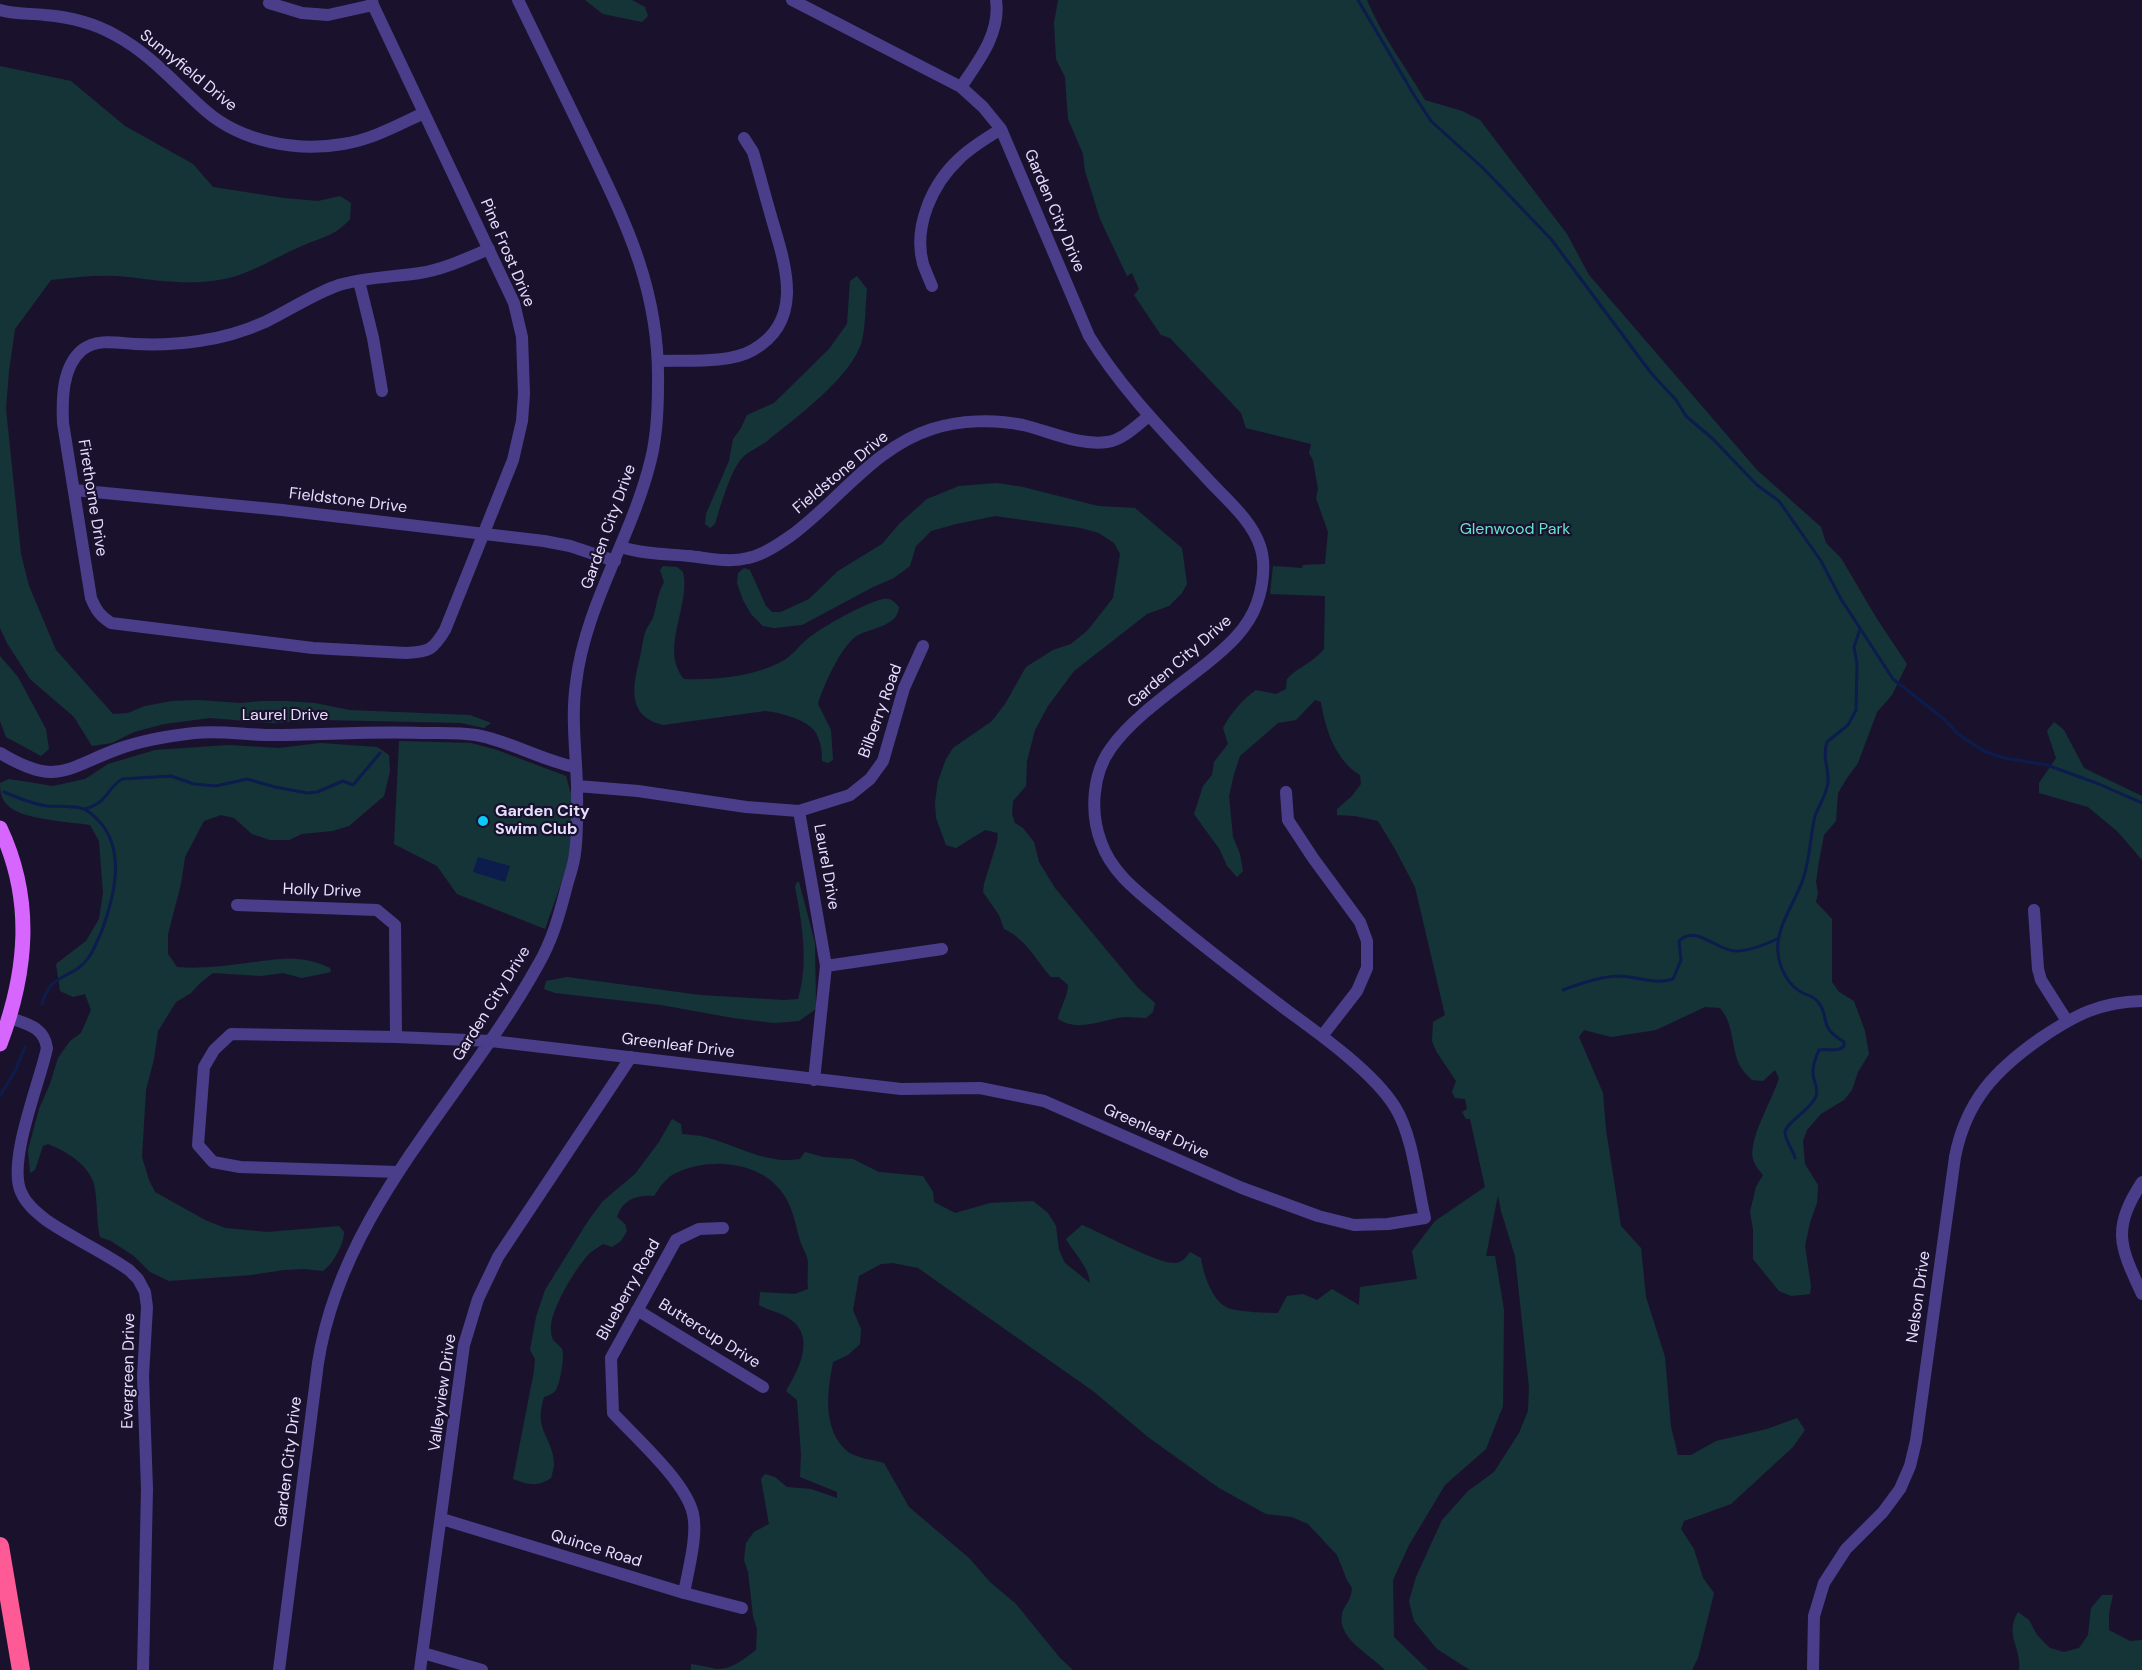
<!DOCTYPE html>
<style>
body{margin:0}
canvas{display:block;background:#1a122d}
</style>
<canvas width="2142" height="1670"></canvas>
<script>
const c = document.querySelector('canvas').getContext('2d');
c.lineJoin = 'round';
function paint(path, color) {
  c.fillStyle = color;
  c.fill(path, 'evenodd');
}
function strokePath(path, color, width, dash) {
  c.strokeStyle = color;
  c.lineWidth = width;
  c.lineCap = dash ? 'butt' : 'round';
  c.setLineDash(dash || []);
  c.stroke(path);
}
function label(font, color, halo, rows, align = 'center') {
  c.font = font + ' "DM Sans",sans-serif';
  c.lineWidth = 4.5;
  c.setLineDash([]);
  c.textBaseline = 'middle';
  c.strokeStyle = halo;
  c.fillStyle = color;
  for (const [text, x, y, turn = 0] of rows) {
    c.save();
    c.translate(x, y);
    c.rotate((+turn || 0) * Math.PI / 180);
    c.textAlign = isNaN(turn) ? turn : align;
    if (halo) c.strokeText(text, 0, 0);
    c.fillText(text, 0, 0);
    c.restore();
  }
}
const green = new Path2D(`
 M585 0H632L645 7 648 16 642 22 603 14Z
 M1058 0H1367C1381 35 1406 67 1425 100L1462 111 1480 120 1567 234 1589 275 1757 470 1821 527 1826 543 1841 558 1877 619 1907 664 1892 695 1877 712 1858 763 1847 778 1838 793 1836 821 1824 835 1819 861 1816 882 1818 893 1816 902 1832 919V982L1839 992 1854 1001 1865 1031 1869 1054 1858 1072 1852 1090 1844 1100 1821 1114 1807 1130 1803 1141 1805 1164 1818 1185 1817 1203 1810 1223 1805 1246 1811 1286 1810 1294 1791 1296 1779 1291 1753 1259V1229L1750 1212 1756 1187 1763 1175C1759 1170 1755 1166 1753 1159 1748 1139 1773 1099 1779 1078L1775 1070 1763 1081 1752 1080C1747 1075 1742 1070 1739 1064 1731 1045 1734 1024 1720 1008L1705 1007 1656 1030 1611 1037 1584 1030 1579 1037 1603 1093 1606 1130 1621 1226 1641 1248 1646 1297 1665 1357 1671 1427 1678 1455H1691L1716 1441 1767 1429 1797 1418 1805 1430 1793 1447 1731 1504 1684 1521 1681 1529 1694 1549 1703 1578 1714 1593 1698 1658 1692 1670H1470L1437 1649 1414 1621 1409 1601 1416 1577 1442 1520 1468 1491 1494 1472 1519 1433 1528 1411 1529 1387 1515 1256 1501 1211 1498 1195 1486 1256H1495L1504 1310 1503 1406 1486 1449 1445 1485 1409 1545 1393 1580 1394 1637 1428 1670H1385C1371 1655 1337 1639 1342 1614 1344 1605 1351 1602 1352 1588L1347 1580 1337 1555 1308 1524 1292 1517 1266 1514 1219 1488 1148 1437 1093 1391 918 1268 893 1263 881 1264 859 1276 853 1310 861 1329 860 1344 848 1355 833 1362C827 1392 822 1430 848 1452 856 1458 874 1460 884 1463L909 1507 969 1558 990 1582 1016 1604 1060 1658 1073 1670H691V1664C700 1665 708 1667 716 1669 732 1670 744 1659 756 1650L757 1629 753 1616 748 1572 744 1560 746 1543 754 1532 769 1524 761 1479 765 1474 775 1477 787 1487 811 1489 837 1498V1492L800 1477 801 1454 797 1400 786 1391C799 1369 816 1337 790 1319 781 1312 769 1311 759 1305L760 1292 795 1294 808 1289C807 1280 808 1271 808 1262 807 1254 802 1247 800 1240 795 1223 793 1207 782 1192 759 1161 709 1157 676 1173 666 1177 660 1187 654 1196 637 1194 622 1200 617 1217L625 1224 627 1231 621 1241 612 1247 603 1244C599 1247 595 1249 591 1252 577 1265 549 1311 551 1330 551 1342 556 1341 562 1349 565 1355 560 1384 556 1390 553 1394 549 1395 544 1397 533 1432 553 1436 554 1464 554 1468 552 1474 551 1478 538 1487 528 1485 513 1479L534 1371 535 1359 530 1350 536 1317 545 1290 588 1221 603 1201 635 1174 659 1142 672 1119 681 1124 682 1134C689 1135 698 1135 705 1137 736 1145 768 1165 800 1159L805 1152 823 1157 853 1159 879 1172 923 1176 933 1192 934 1202 955 1213 990 1203 1033 1201 1048 1213 1056 1226 1059 1250 1065 1263 1090 1283C1089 1267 1074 1253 1066 1239L1082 1225C1102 1233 1159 1265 1176 1263 1183 1262 1186 1257 1190 1252L1201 1258C1203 1274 1213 1305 1231 1309 1244 1312 1265 1313 1278 1313L1287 1296 1303 1294 1317 1300 1332 1289 1359 1305 1360 1287 1417 1279 1412 1251 1435 1221 1485 1187 1470 1119H1466L1462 1112 1467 1109 1465 1099 1455 1098 1452 1092 1456 1081 1436 1051 1432 1041 1433 1022 1445 1015 1415 887 1395 849 1378 821 1355 816 1337 815V809L1352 796 1361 784 1360 775C1336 761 1325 729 1321 702L1315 700 1296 720 1278 723 1240 756 1234 774 1229 796 1233 837 1240 854 1243 871 1237 877 1227 866 1220 850 1194 814 1203 786 1212 775 1214 762 1228 744 1223 728C1230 714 1243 699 1256 690L1276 694 1286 689 1287 679C1298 667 1314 662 1324 649L1325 596 1270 594 1273 566 1302 568 1303 565 1325 564 1328 532 1316 498 1318 489 1313 460 1309 453 1311 444 1246 428 1241 413 1170 338 1161 335 1134 295 1139 289 1132 273 1127 276 1100 219 1085 171 1083 154 1068 119 1065 77 1056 59 1054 23Z
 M0 66 71 81 125 126 193 164 213 187 284 198 318 201 340 196 351 203 350 219C335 236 323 237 304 245 277 256 248 276 219 280 188 285 160 281 129 277 103 274 77 277 51 280L15 329 9 371 6 409 21 554 29 586 56 650 113 714 128 713 145 706 172 701 197 700 240 703 261 701H285L315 703 349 710 470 715 491 723 484 728 461 723 324 720 271 723 210 718 164 724 134 732 112 743 92 746 74 717 30 679 7 643 0 628Z
 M857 276 867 289C865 307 866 327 861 344 849 379 795 418 766 442 759 447 749 451 743 457 731 468 720 508 715 524L710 528 705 524 706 514 729 461 733 439 741 428 747 415 774 403 829 349 847 324 850 281Z
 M997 483 1023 487 1098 506 1135 508 1182 548 1187 584 1182 593 1169 606 1147 614 1074 671 1048 706 1035 730 1027 761 1026 786 1013 801 1012 814 1015 823 1023 828 1034 842 1039 862 1055 888 1138 988 1155 1003 1153 1012 1146 1018C1137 1018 1126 1016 1117 1018 1098 1022 1076 1031 1058 1019 1060 1007 1068 997 1068 985L1059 977H1051C1036 960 1025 938 1004 929L999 915 983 892 984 884 997 842 998 833 985 830 956 848 946 845 936 818 935 802 938 781 946 759 953 748 992 721 1005 704 1026 667 1053 650 1071 644 1088 630 1113 598 1120 554 1114 543 1099 533 1081 528 995 516 956 524 931 531 916 546 910 566 894 578 873 587 802 625 774 628 763 626 751 614 743 600 737 583 738 573 744 568 750 570 766 606 772 612H781L809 599 838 571 882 544 900 523 927 499 959 486Z
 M663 566 677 567 683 572C691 606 659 649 684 679 715 680 751 677 779 663 793 657 801 642 814 634 826 625 871 600 884 599 892 598 895 603 899 607 898 626 872 628 858 635 842 644 823 686 818 704L831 730 833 760 828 763 822 761C822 751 821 742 816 733 809 720 779 712 765 711L663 725C626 716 633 686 640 657 642 648 643 638 646 630 648 626 651 622 653 618 657 605 657 595 664 582L660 570Z
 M0 656 18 677 46 729 49 749 41 756 6 737 0 721Z
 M2054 722 2064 730 2084 768 2142 796V860L2118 832 2088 807 2039 793V783L2056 758 2047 731Z
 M399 741 471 743 497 750 566 776 572 798V852L545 929 457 894 437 866 394 844Z
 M320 743 377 747 389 755 390 771 384 796 349 826 332 831 302 834 289 840H270L252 834 234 818 221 815 204 821 185 857 181 884 168 934V954L177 967C200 969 224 966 247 963 279 959 300 954 330 968L331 972 302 978 283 973 261 976 213 973 200 983 191 993 176 1002 158 1031 154 1059 146 1090 142 1157 149 1180 155 1192 205 1220 225 1228 267 1232 339 1226 344 1232C344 1244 333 1264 323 1271L305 1269 284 1270 251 1275 169 1281 150 1272 134 1256 111 1241 100 1237C96 1220 98 1201 94 1184 88 1164 66 1151 48 1144L43 1146 35 1170 30 1173 28 1150 39 1109 50 1084 58 1058 70 1041 81 1033 91 1010 85 994 73 997 60 991 56 964 86 941 99 919 103 893 99 841 90 825C70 822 25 819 11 808 2 802 0 793 0 783L9 779 53 786 85 779 108 764 155 750 229 745 279 748Z
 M797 882H799L815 943 816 1009 799 1021 774 1023 733 1018 661 1005 555 993 544 989 546 981 567 977 700 995 784 1000 798 999C809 964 802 922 795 887Z
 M2102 1595H2113L2109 1613V1630L2130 1641 2142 1640V1670H2019C2022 1648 2004 1635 2018 1612L2029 1620 2037 1635 2050 1648 2064 1652 2079 1648 2088 1635 2091 1608Z`);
const water = new Path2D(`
 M478 857 510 866 505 882 473 872Z`);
const stream = new Path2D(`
 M1358 0 1414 95 1431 121 1484 169 1551 239 1651 373 1676 400 1686 416 1713 439 1757 485 1779 501 1821 561 1841 599 1893 679 1944 719 1958 734 1984 751 2004 758 2047 765 2099 784 2142 803
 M4 792C18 798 32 804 47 806 59 807 72 805 84 809 89 811 94 816 98 820 127 850 114 898 101 933 97 941 94 950 89 957 73 980 51 971 42 1004
 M85 809C109 802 106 789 122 779L171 776 194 784 216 786 247 779 275 787 307 793 317 792 343 781 353 785 380 753
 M1563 990C1581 983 1601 976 1620 976 1638 977 1655 985 1673 979L1681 960 1679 941C1697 924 1714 950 1736 951 1750 951 1764 945 1777 939
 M0 1096 16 1069 25 1047
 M1795 1158C1793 1149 1785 1141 1785 1132 1786 1122 1812 1109 1816 1096 1819 1088 1813 1081 1813 1073 1812 1066 1816 1057 1819 1050 1827 1048 1838 1053 1844 1046V1042C1817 1026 1831 1018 1818 1002 1814 996 1809 996 1803 993 1788 986 1779 967 1778 952 1775 928 1796 901 1803 879 1810 859 1810 837 1815 816 1819 805 1827 794 1828 782 1829 767 1822 758 1827 742L1848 725 1856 710 1857 664 1854 647 1860 629`);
const minor = new Path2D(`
 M372 0 373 5 514 303 522 337 524 394 522 421 513 460 445 630C433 650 429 652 406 653L313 648 111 623C100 616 96 610 91 598L63 423C62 399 62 367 82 350 98 338 117 343 135 344 156 345 179 344 199 341 221 338 245 331 265 322 290 310 313 294 339 285 366 277 393 277 420 273 445 269 467 258 489 249
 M269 3 302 13 328 15 373 5
 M0 10C15 15 30 13 45 15 69 17 94 23 115 35 152 55 174 83 206 111 242 142 297 152 343 144 371 140 398 125 424 113
 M961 87C978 62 1001 33 996 0
 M359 281 373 338 382 391
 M932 286C929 279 926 272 923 264 913 227 932 184 959 159 971 147 987 138 1001 129
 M659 361C686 360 729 364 753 350 804 321 786 267 773 223 766 199 760 176 753 152L744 138
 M74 490 282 510 544 541 570 546 615 561
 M621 547C643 554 666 554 689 556 708 558 729 563 748 558 763 555 779 544 792 535 839 500 875 447 932 429 960 420 994 419 1023 425 1049 431 1079 446 1107 442 1123 440 1137 425 1149 416
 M0 753C57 787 64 769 118 749 143 740 168 736 194 733 220 730 245 735 271 735 321 735 371 731 421 733 439 733 458 732 476 735 510 741 541 760 575 767
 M577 786 638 791 746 807 799 811 850 795 870 779 883 761 904 688 923 646
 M1286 792 1288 820 1313 858 1360 922 1367 941V968L1357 991 1322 1036
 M799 811 826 966 814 1080
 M237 905 377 910 395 925 396 1037
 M2034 910 2038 969 2041 980 2067 1021
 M826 966 942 949
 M10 1018C27 1024 44 1027 47 1048 40 1082 7 1161 21 1192 26 1204 36 1212 46 1220 72 1238 102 1251 129 1270L138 1279 145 1292 147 1307 143 1376 147 1489 143 1670
 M398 1172 240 1167 213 1162 198 1145 204 1067 214 1050 231 1034 396 1037 491 1041 901 1089 980 1088 1044 1101 1242 1188 1318 1216 1354 1225 1388 1224 1425 1218C1417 1184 1413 1136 1395 1107 1374 1073 1321 1035 1288 1011 1245 978 1202 946 1161 911 1137 891 1112 873 1101 842 1090 813 1092 774 1111 748 1133 717 1176 688 1206 664 1227 647 1248 629 1257 603 1263 586 1266 563 1260 546 1251 518 1222 496 1203 474 1163 431 1120 387 1089 336L1001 129 983 107 961 87 792 0
 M2142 1182C2111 1230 2120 1246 2142 1294
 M637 1310 763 1387
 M442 1519 684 1593 742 1608
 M684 1593C688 1571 698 1535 693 1514 686 1482 636 1438 613 1413L611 1358 676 1240 699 1229 723 1228
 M423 1653 482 1670
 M279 1670 318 1363C342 1208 465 1097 538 965 552 941 559 916 566 889 569 877 574 865 575 853 578 832 577 808 577 786 576 752 571 717 576 683 585 605 633 535 651 459 657 435 658 410 658 385 660 290 626 223 586 140 563 93 541 47 518 0
 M420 1670 464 1345 478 1299 498 1257 631 1057
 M1813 1670 1814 1616 1824 1583 1846 1549 1883 1512 1900 1489 1910 1466 1916 1441 1955 1157C1966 1101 1995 1070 2041 1038 2075 1015 2100 1002 2142 1001`);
const major = new Path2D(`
 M0 828C34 900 27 972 0 1044`);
const highway = new Path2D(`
 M0 1546 21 1670`);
const markers = [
 [483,821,6,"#0cc9fd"]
];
const streetNames = [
 ["Sunnyfield Drive",188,71,39],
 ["Garden City Drive",1054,211,67],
 ["Pine Frost Drive",507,253,67],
 ["Fieldstone Drive",841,473,-40],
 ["Firethorne Drive",92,498,81],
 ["Fieldstone Drive",348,501,7],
 ["Garden City Drive",609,527,-70],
 ["Garden City Drive",1180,662,-41],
 ["Bilberry Road",881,711,-70],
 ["Laurel Drive",285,716],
 ["Laurel Drive",826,867,80],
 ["Holly Drive",322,891,2],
 ["Garden City Drive",492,1004,-58],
 ["Greenleaf Drive",678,1046,7],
 ["Greenleaf Drive",1156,1132,24],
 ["Blueberry Road",629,1290,-61],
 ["Nelson Drive",1919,1297,-82],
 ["Buttercup Drive",709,1334,32],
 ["Evergreen Drive",129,1371,-89],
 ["Valleyview Drive",443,1393,-82],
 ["Garden City Drive",289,1462,-83],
 ["Quince Road",596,1549,17]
];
const parkNames = [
 ["Glenwood Park",1515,530]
];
const poiNames = [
 ["Garden City",495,812],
 ["Swim Club",495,830]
];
paint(green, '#153437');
paint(water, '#0c1c4c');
strokePath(stream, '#0c1c4c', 3);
strokePath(minor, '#4a3e8b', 12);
strokePath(major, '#d766fe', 15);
strokePath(highway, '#fe5a96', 18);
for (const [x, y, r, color] of markers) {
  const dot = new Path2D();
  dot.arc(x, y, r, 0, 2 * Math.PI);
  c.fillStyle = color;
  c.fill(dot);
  strokePath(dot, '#1a122d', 2);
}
label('16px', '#e6deff', '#1a122d', streetNames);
label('16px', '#68e1d0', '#1a122d', parkNames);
label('bold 16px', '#e6deff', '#1a122d', poiNames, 'left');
</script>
